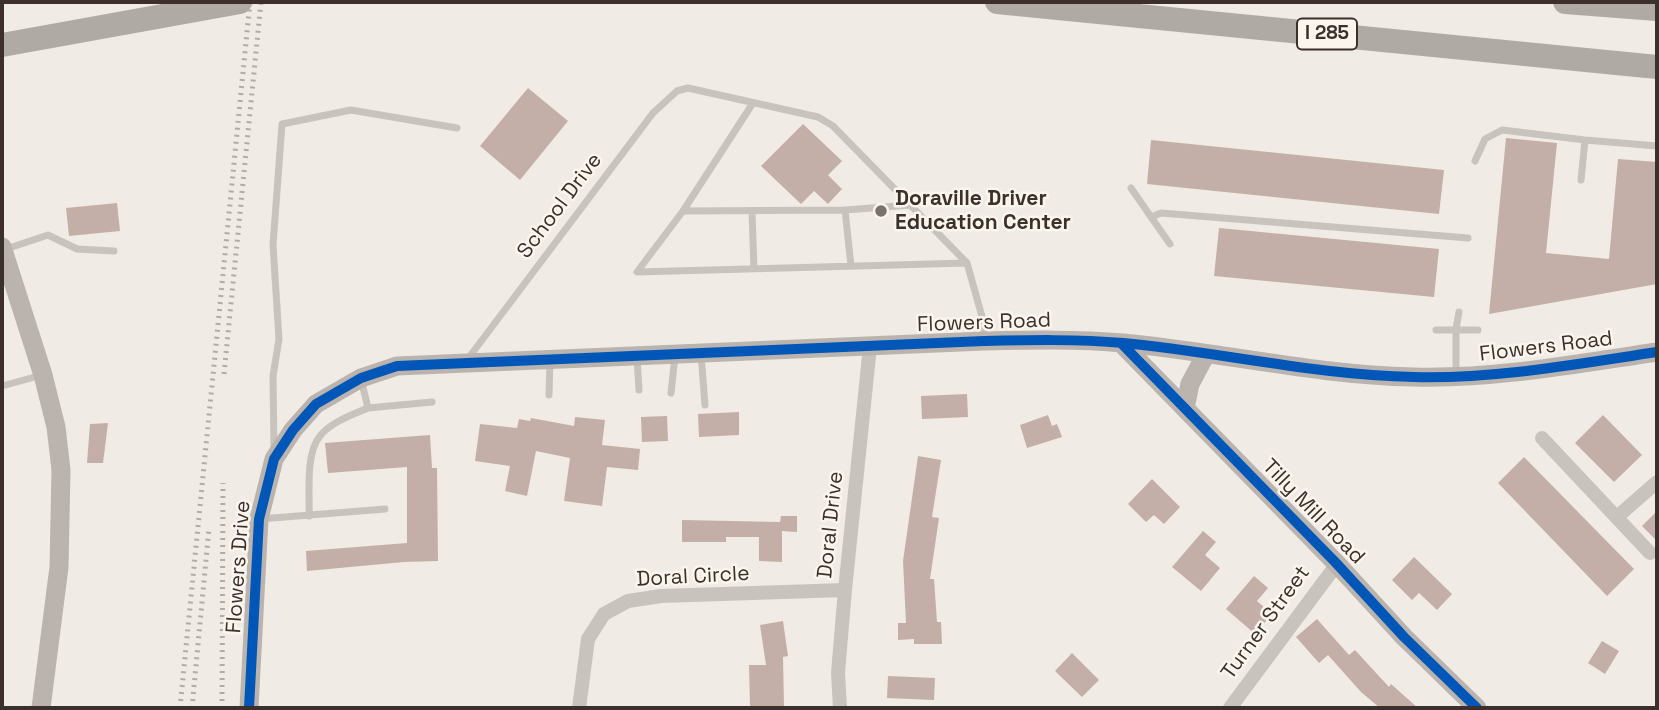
<!DOCTYPE html>
<style>
body{margin:0}
#map{position:relative;width:1659px;height:710px;overflow:hidden;background:#f0ebe5;font-family:"Space Grotesk",sans-serif}
canvas{display:block}
.frame{position:absolute;inset:0;border:4px solid #3b302b;pointer-events:none}
</style>
<div id="map">
<canvas width="1659" height="710"></canvas>
<div class="frame"></div>
</div>
<script>
const c = document.querySelector('canvas').getContext('2d');
c.lineJoin = 'round';
function paint(path, color) {
  c.fillStyle = color;
  c.fill(path, 'evenodd');
}
function strokePath(path, color, width, dash) {
  c.strokeStyle = color;
  c.lineWidth = width;
  c.lineCap = dash ? 'butt' : 'round';
  c.setLineDash(dash || []);
  c.stroke(path);
}
function label(font, color, halo, rows, align = 'center') {
  c.font = font + ' "Space Grotesk",sans-serif';
  c.lineWidth = 5;
  c.setLineDash([]);
  c.textBaseline = 'middle';
  c.strokeStyle = halo;
  c.fillStyle = color;
  for (const [text, x, y, turn = 0] of rows) {
    c.save();
    c.translate(x, y);
    c.rotate((+turn || 0) * Math.PI / 180);
    c.textAlign = isNaN(turn) ? turn : align;
    if (halo) c.strokeText(text, 0, 0);
    c.fillText(text, 0, 0);
    c.restore();
  }
}
const building = new Path2D(`
 M528 88 568 121 520 180 480 146Z
 M803 124 842 161 828 175 842 189 828 204 814 191 801 204 761 166Z
 M1506 138 1557 143 1546 253 1609 259 1618 159 1657 162V284L1489 314Z
 M1151 140 1444 170 1439 214 1147 184Z
 M117 203 120 231 69 236 66 208Z
 M1219 228 1439 249 1434 297 1214 276Z
 M967 394 968 417 922 419 921 396Z
 M739 412V435L699 437 698 414Z
 M1048 415 1052 426 1057 424 1062 437 1027 448 1020 425Z
 M1603 415 1642 455 1614 482 1575 443Z
 M667 416 668 441 642 442 641 417Z
 M575 417 605 420 602 445 640 449 638 470 607 467 602 506 564 501 570 458 536 451 527 496 505 491 510 466 475 461 480 424 517 428 519 419 530 421 531 418 574 426Z
 M108 423 103 463H87L90 424Z
 M430 435 432 468H437L438 561 404 562 307 571 306 551 407 543V467L328 473 325 443Z
 M918 456 941 460 932 517 939 518 930 579H934L937 622H941L942 644H914V639L898 640V623H906L903 561Z
 M1524 457 1634 569 1607 596 1498 483Z
 M1152 479 1180 507 1164 524 1154 515 1146 522 1128 504Z
 M1657 511V541L1642 526Z
 M781 516H797V532L782 531V562L759 561V537H726V542H682V520L780 522Z
 M1203 531 1216 542 1205 555 1220 568 1201 591 1172 567Z
 M1414 557 1452 594 1437 610 1419 593 1412 600 1392 580Z
 M1254 576 1268 588 1257 601 1272 614 1255 634 1226 609Z
 M1317 619 1349 655 1355 650 1389 687 1391 684 1418 708H1380L1361 692 1328 655 1319 663 1296 637Z
 M783 621 788 656 783 657 784 706H750L749 665H766L760 625Z
 M1602 641 1619 651 1605 674 1588 663Z
 M1072 653 1099 680 1082 697 1055 671Z
 M888 676 935 678 934 700 887 698Z`);
const lane = new Path2D(`
 M753 103 683 211 637 272 967 263
 M1475 161 1485 139 1502 130 1585 140 1657 146
 M1581 180 1585 140
 M1131 188 1151 217
 M845 210 851 266
 M683 211 845 210 911 205
 M752 212 754 269
 M1170 244 1151 217 1161 213 1468 238
 M3 250 48 235 77 249 114 251
 M1436 330H1478
 M701 354 705 405
 M637 358 639 390
 M467 360 653 113 677 91 688 88 818 117 833 126 967 263 983 320 984 340
 M1456 374V329L1459 312
 M361 379 368 408 432 402
 M2 386 42 375
 M671 393 675 356
 M549 395 550 361
 M274 448 273 376 279 339 273 245 282 124 351 110 457 128
 M309 516C310 494 305 454 320 436 331 422 352 415 368 408
 M260 519 385 509`);
const street = new Path2D(`
 M1542 438 1650 553
 M1617 517 1657 482
 M579 708 588 639 604 614 628 601 661 596 845 590
 M840 708 838 673 845 590 870 346
 M1230 708 1337 564`);
const secondary = new Path2D(`
 M2 247 43 375 56 427 61 470 59 567 41 708
 M1121 343 1337 564 1404 637 1477 708
 M1185 408 1190 384 1206 354
 M249 708 259 519 274 459 293 430 316 404 361 378 397 366 984 341C1030 340 1077 339 1123 343 1220 352 1315 375 1414 377 1496 379 1576 364 1657 352`);
const highway = new Path2D(`
 M997 2 1657 67
 M1565 2 1657 9
 M2 45 240 2`);
const rail = new Path2D(`
 M224 374 261 2
 M180 708 250 2
 M192 708 209 528
 M222 708 223 483`);
const cycleway = new Path2D(`
 M1121 343 1337 564 1404 637 1477 708
 M249 708 259 519 274 459 293 430 316 404 361 378 397 366 984 341C1030 340 1077 339 1123 343 1220 352 1315 375 1414 377 1496 379 1576 364 1657 352`);
const markers = [
 [881,211,7,"#7a716c"]
];
const shields = [
 [1327,34,60]
];
const shieldNames = [
 ["I 285",1327,34]
];
const poiNames = [
 ["Doraville Driver",895,199],
 ["Education Center",895,223]
];
const streetNames = [
 ["School Drive",560,206,-53],
 ["Flowers Road",984,323,-2],
 ["Flowers Road",1546,347,-7],
 ["Tilly Mill Road",1313,512,46],
 ["Doral Drive",831,525,-84],
 ["Flowers Drive",239,567,-86],
 ["Doral Circle",693,577,-3],
 ["Turner Street",1266,623,-54]
];
paint(building, '#c3afa7');
strokePath(lane, '#c9c3be', 7);
strokePath(street, '#c9c3be', 14);
strokePath(secondary, '#bab3ae', 19);
strokePath(highway, '#afaaa4', 24);
strokePath(rail, '#b1aca8', 5, [2, 5]);
strokePath(cycleway, '#0057b8', 10);
for (const [x, y, r, color] of markers) {
  const dot = new Path2D();
  dot.arc(x, y, r, 0, 2 * Math.PI);
  c.fillStyle = color;
  c.fill(dot);
  strokePath(dot, '#fbf5ee', 2.5);
}
for (const [x, y, w] of shields) {
  const box = new Path2D();
  box.roundRect(x - w / 2, y - 15.5, w, 31, 5);
  c.fillStyle = '#fbf5ee';
  c.fill(box);
  strokePath(box, '#3b302b', 2);
}
label('bold 19px', '#3b302b', null, shieldNames);
label('bold 21px', '#3b302b', '#fbf5ee', poiNames, 'left');
label('21px', '#3b302b', '#fbf5ee', streetNames);
</script>
